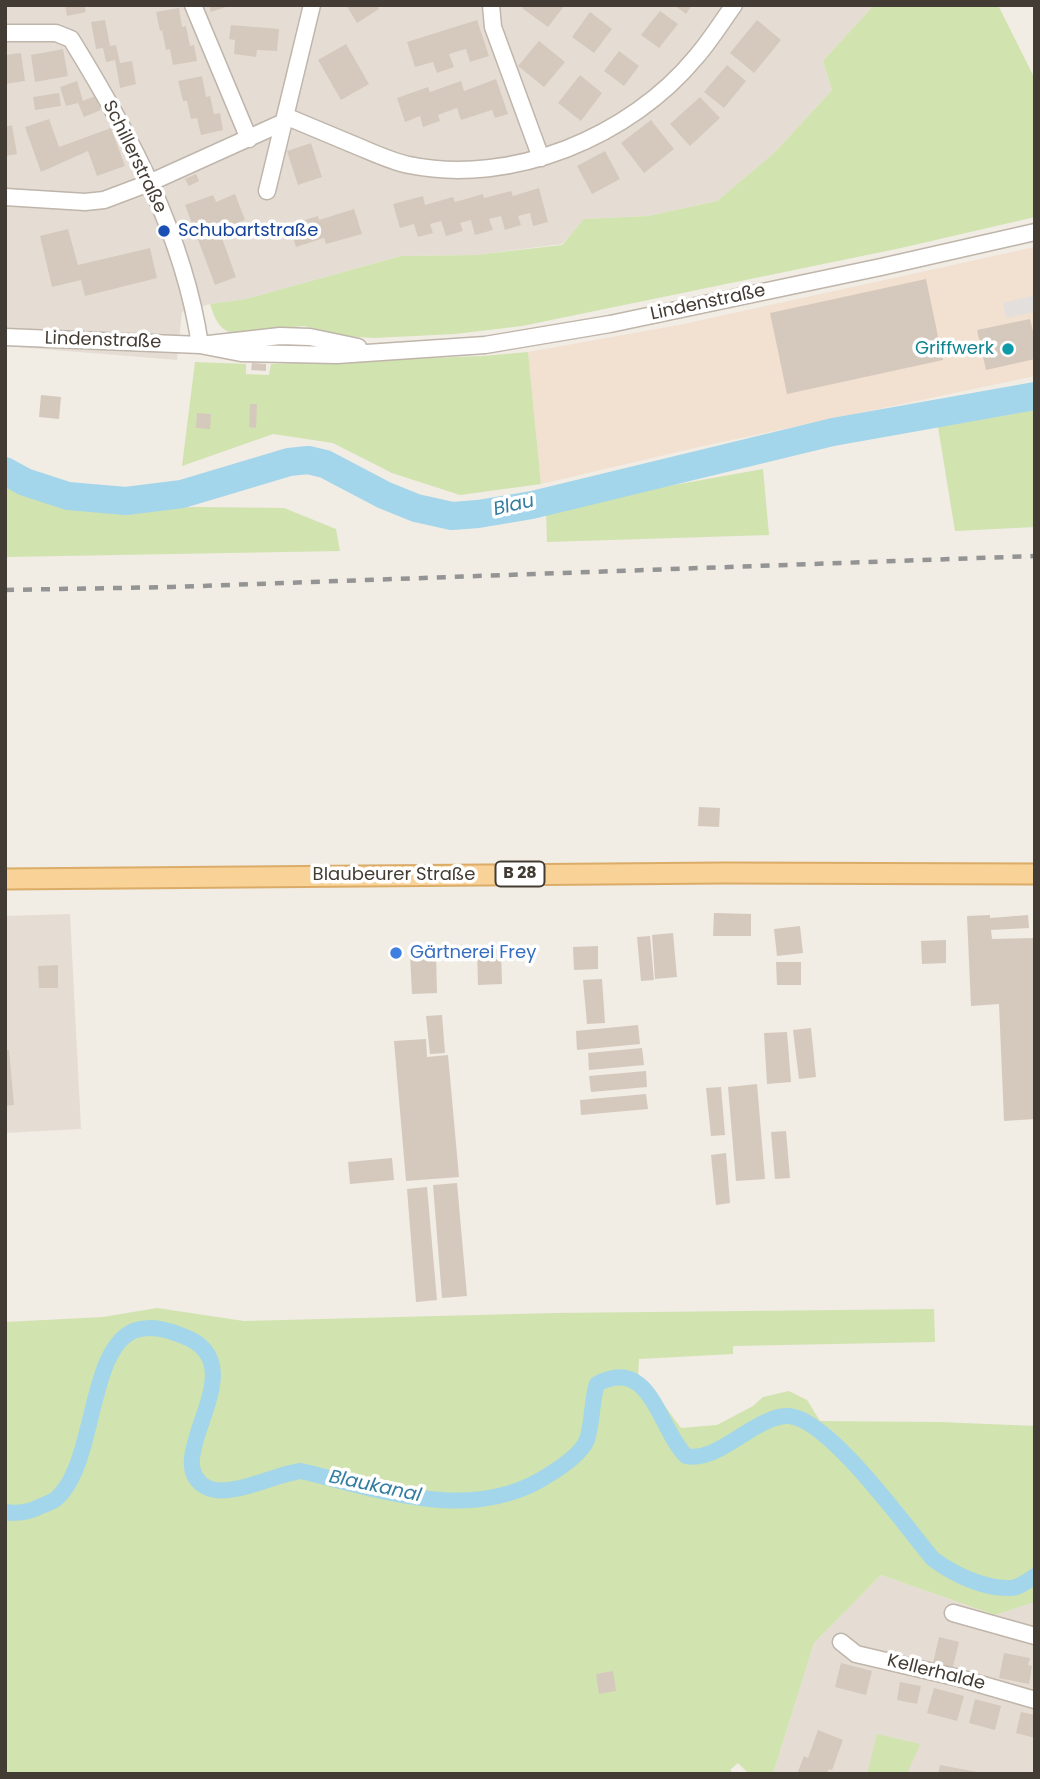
<!DOCTYPE html>
<meta charset="utf-8">
<style>
body{margin:0}
#map{position:relative;width:1040px;height:1779px;overflow:hidden;background:#f1ece4;font-family:Poppins,sans-serif}
canvas{display:block}
.frame{position:absolute;inset:0;border:7px solid #433c34;pointer-events:none}
</style>
<div id="map">
<canvas width="1040" height="1779"></canvas>
<div class="frame"></div>
</div>
<script>
const c = document.querySelector('canvas').getContext('2d');
c.lineJoin = 'round';
function paint(path, color) {
  c.fillStyle = color;
  c.fill(path, 'evenodd');
}
function strokePath(path, color, width, dash) {
  c.strokeStyle = color;
  c.lineWidth = width;
  c.lineCap = dash ? 'butt' : 'round';
  c.setLineDash(dash || []);
  c.stroke(path);
}
function label(font, color, halo, rows, align = 'center') {
  c.font = font + ' Poppins,sans-serif';
  c.lineWidth = 7;
  c.setLineDash([]);
  c.textBaseline = 'middle';
  c.strokeStyle = halo;
  c.fillStyle = color;
  for (const [text, x, y, turn = 0] of rows) {
    c.save();
    c.translate(x, y);
    c.rotate((+turn || 0) * Math.PI / 180);
    c.textAlign = isNaN(turn) ? turn : align;
    if (halo) c.strokeText(text, 0, 0);
    c.fillText(text, 0, 0);
    c.restore();
  }
}
const residential = new Path2D(`
 M5 5H874L823 61 832 90 775 152 717 201 648 216 585 219 562 244 475 255 401 256 246 299 210 304 182 312 177 360 5 346Z
 M70 914 81 1129 5 1133V916Z
 M881 1575 995 1615 1035 1602V1774H773L814 1643Z`);
const commercial = new Path2D(`
 M1035 247V376L703 446 541 484 528 352 679 325Z`);
const green = new Path2D(`
 M874 5H998L1035 79V217L901 248 522 326 455 334 374 338 343 336 304 326 232 333C218 329 214 316 210 304L246 299 401 256 475 255 562 245 584 219 648 216 717 201 775 152 832 90 823 61Z
 M528 352 541 484 460 495 392 473 333 443 273 434 182 466 195 362 246 364V374L269 375 271 364 483 356Z
 M1035 410V527L955 531 938 427Z
 M763 469 769 535 547 542 546 508Z
 M5 482 11 486 65 505 125 510 194 507 284 508 336 529 340 551 5 557Z
 M157 1308 244 1321 555 1313 934 1309 935 1342 733 1346V1354L639 1359 638 1376 649 1385 681 1428 717 1425 753 1406 763 1397 789 1391 807 1400 820 1421 940 1422 1035 1426V1602L995 1615 881 1575 814 1643 773 1774H749L738 1763 730 1770 734 1774H5V1322L103 1317Z
 M877 1734 920 1744 907 1774H867Z`);
const parking = new Path2D(`
 M1035 295V314L1034 312 1006 318 1003 303Z`);
const canal = new Path2D(`
 M5 1512C18 1514 30 1512 41 1506 46 1504 52 1502 56 1499 97 1464 87 1347 136 1330 151 1325 169 1330 183 1336 262 1365 153 1463 208 1488 231 1498 275 1474 301 1471 381 1490 475 1525 550 1474 563 1466 579 1455 586 1442 593 1426 591 1401 597 1384 651 1355 658 1428 686 1456 709 1461 734 1439 754 1428 764 1422 777 1415 789 1416 829 1419 906 1527 933 1559 953 1574 984 1589 1010 1588 1019 1588 1027 1581 1035 1576`);
const river = new Path2D(`
 M5 471 25 482 68 496 126 501 182 494 289 462 308 460 325 464 384 495 416 508 452 516 478 514 532 505 833 432 1035 396`);
const building = new Path2D(`
 M65 5H84L86 12 67 16Z
 M209 5H229V6L211 12Z
 M346 5H377L379 9 357 23Z
 M524 5H565L548 27 522 8Z
 M674 5H692L686 14Z
 M179 8 182 27 186 26 190 46 194 45 197 61 173 65 170 49 166 50 162 30 160 31 156 12Z
 M660 11 678 24 659 48 641 35Z
 M590 12 612 29 594 53 572 37Z
 M105 20 110 46 116 45 120 63 132 61 136 84 120 88 115 60 106 62 103 48 96 49 91 22Z
 M477 20 489 56 470 62 466 49 449 54 454 67 437 73 433 62 415 67 407 42Z
 M757 20 781 40 754 73 730 53Z
 M231 25 279 29 277 51 257 50 256 57 234 54 235 40 229 39Z
 M539 41 565 62 544 87 518 66Z
 M346 44 369 84 341 100 318 60Z
 M63 49 68 76 35 82 31 55Z
 M619 51 639 66 624 86 604 71Z
 M21 53 25 81 5 84V55Z
 M727 65 746 81 724 108 704 92Z
 M580 75 602 93 581 121 558 103Z
 M202 76 206 97 210 96 214 114 220 113 223 130 201 135 197 118 191 119 187 101H183L178 81Z
 M496 79 508 114 495 118 492 110 461 120 457 108 438 115 440 121 423 127 420 116 405 122 397 98 428 87 430 92 461 81 464 91Z
 M77 81 83 101 95 96 101 110 84 117 78 103 66 106 60 87Z
 M59 93 61 106 35 110 33 97Z
 M700 97 720 118 690 146 670 124Z
 M49 119 59 147 111 128 125 166 97 176 88 151 41 172 25 127Z
 M651 120 674 149 644 173 621 143Z
 M12 125 17 154 5 156V127Z
 M311 143 322 177 298 185 287 151Z
 M605 151 620 179 592 194 577 166Z
 M196 174 199 181 189 186 185 179Z
 M539 188 548 222 533 226 530 213 518 216 521 225 505 230 501 216 489 219 493 230 475 235 471 220 460 223 463 231 446 236 441 221 430 224 433 233 418 237 414 224 400 228 393 204 423 196 425 205 453 197 455 202 483 194 484 198 511 191 513 196Z
 M235 194 245 220 219 230 236 277 215 285 185 205 213 195 216 202Z
 M354 209 362 234 326 244 324 238 296 247 289 225 318 216 319 220Z
 M68 229 78 265 150 248 157 278 85 296 81 280 52 287 40 236Z
 M926 279 943 360 787 394 770 313Z
 M1030 319 1035 339V359L986 370 977 330Z
 M252 363 266 364V371L251 370Z
 M41 395 61 397 59 419 39 417Z
 M250 404H257L256 428 249 427Z
 M197 413 211 414 210 429 196 428Z
 M699 807 720 808 719 827 698 826Z
 M714 913 751 914V936H713Z
 M990 915V918L1028 915 1029 928 991 930 992 939 1033 938 1035 1119 1004 1121 999 1004 971 1006 967 916Z
 M800 926 803 953 777 956 774 929Z
 M673 933 677 977 655 979 652 935Z
 M650 936 654 980 641 981 637 937Z
 M946 940V963L922 964 921 941Z
 M598 946V969L574 970 573 947Z
 M477 949H501L502 984 478 985Z
 M410 954H436L437 993 412 994Z
 M776 962H801V985H777Z
 M58 965V988H39L38 966Z
 M602 979 605 1023 587 1024 583 980Z
 M442 1015 445 1053 430 1054 426 1016Z
 M638 1025 640 1044 577 1050 576 1031Z
 M811 1028 816 1077 799 1079 793 1030Z
 M787 1032 791 1082 767 1084 764 1033Z
 M426 1039 427 1057 448 1055 459 1177 406 1181 394 1041Z
 M642 1048 644 1065 589 1070 588 1053Z
 M5 1050H9L14 1105 5 1106Z
 M646 1071 647 1087 591 1092 589 1076Z
 M757 1084 765 1179 736 1181 728 1087Z
 M721 1087 725 1135 711 1136 706 1088Z
 M646 1094 648 1109 581 1115 580 1100Z
 M786 1131 790 1178 775 1179 771 1132Z
 M726 1153 730 1203 716 1205 711 1155Z
 M392 1158 394 1180 350 1184 348 1162Z
 M457 1183 467 1296 442 1298 433 1185Z
 M427 1187 437 1300 416 1302 407 1189Z
 M939 1637 959 1642 953 1667 933 1663Z
 M1004 1653 1030 1658 1028 1665 1032 1666 1029 1684 999 1678Z
 M841 1663 872 1671 866 1695 835 1687Z
 M613 1671 616 1691 599 1694 596 1674Z
 M900 1682 921 1686 917 1704 897 1700Z
 M934 1688 964 1696 957 1721 927 1713Z
 M975 1699 1001 1706 995 1730 969 1723Z
 M1021 1712 1035 1715V1738L1016 1733Z
 M818 1730 843 1740 832 1770 829 1769 827 1774H797L804 1756 808 1758Z
 M940 1765 977 1772V1774H938Z`);
const minor = new Path2D(`
 M193 5 249 139
 M491 5 493 27 541 158
 M5 33H56L71 39C129 133 184 235 200 345
 M285 116C311 127 338 138 364 149 378 155 394 162 409 165 512 186 630 137 696 57 710 41 721 23 734 5
 M267 191 312 5
 M5 197 85 202 104 200 149 183 284 122
 M5 337 200 345 280 336 310 337 358 347
 M200 345 241 353 337 355 485 345 610 324 881 267 1035 232
 M953 1613 1035 1636
 M841 1642 856 1654 959 1678 1035 1700`);
const major = new Path2D(`
 M5 879 724 873 1035 874`);
const rail = new Path2D(`
 M5 590 172 587 1035 556`);
const markers = [
 [164,231,7,"#1a4fb4"],
 [1008,349,7,"#0f9aa8"],
 [396,953,7,"#3f7fe0"]
];
const shields = [
 [520,874,49]
];
const shieldNames = [
 ["B 28",520,874]
];
const streetNames = [
 ["Schillerstraße",134,157,64],
 ["Lindenstraße",708,303,-12],
 ["Lindenstraße",103,341,2],
 ["Blaubeurer Straße",394,875],
 ["Kellerhalde",936,1673,14]
];
const transitNames = [
 ["Schubartstraße",178,231]
];
const cultureNames = [
 ["Griffwerk",994,349]
];
const shopNames = [
 ["Gärtnerei Frey",410,953]
];
const waterNames = [
 ["Blau",514,506,-13],
 ["Blaukanal",375,1487,12]
];
paint(residential, '#e5ddd3');
paint(commercial, '#f2e0d0');
paint(green, '#d1e3af');
paint(parking, '#e2dfdc');
strokePath(canal, '#a3d5eb', 16);
strokePath(river, '#a3d5eb', 28);
paint(building, '#d5c9bd');
strokePath(minor, '#bfb5ab', 19);
strokePath(major, '#dbac68', 23);
strokePath(minor, '#fff', 16);
strokePath(major, '#f8d296', 19);
strokePath(rail, '#949494', 4.5, [9, 9]);
for (const [x, y, r, color] of markers) {
  const dot = new Path2D();
  dot.arc(x, y, r, 0, 2 * Math.PI);
  c.fillStyle = color;
  c.fill(dot);
  strokePath(dot, '#fff', 2.5);
}
for (const [x, y, w] of shields) {
  const box = new Path2D();
  box.roundRect(x - w / 2, y - 12.5, w, 25, 5);
  c.fillStyle = '#fff';
  c.fill(box);
  strokePath(box, '#433c34', 2);
}
label('bold 16px', '#433c34', null, shieldNames);
label('18px', '#433c34', '#fff', streetNames);
label('18px', '#164399', '#fff', transitNames, 'left');
label('18px', '#0d838f', '#fff', cultureNames, 'right');
label('18px', '#366cbe', '#fff', shopNames, 'left');
label('italic 19px', '#337da0', '#fff', waterNames);
</script>
